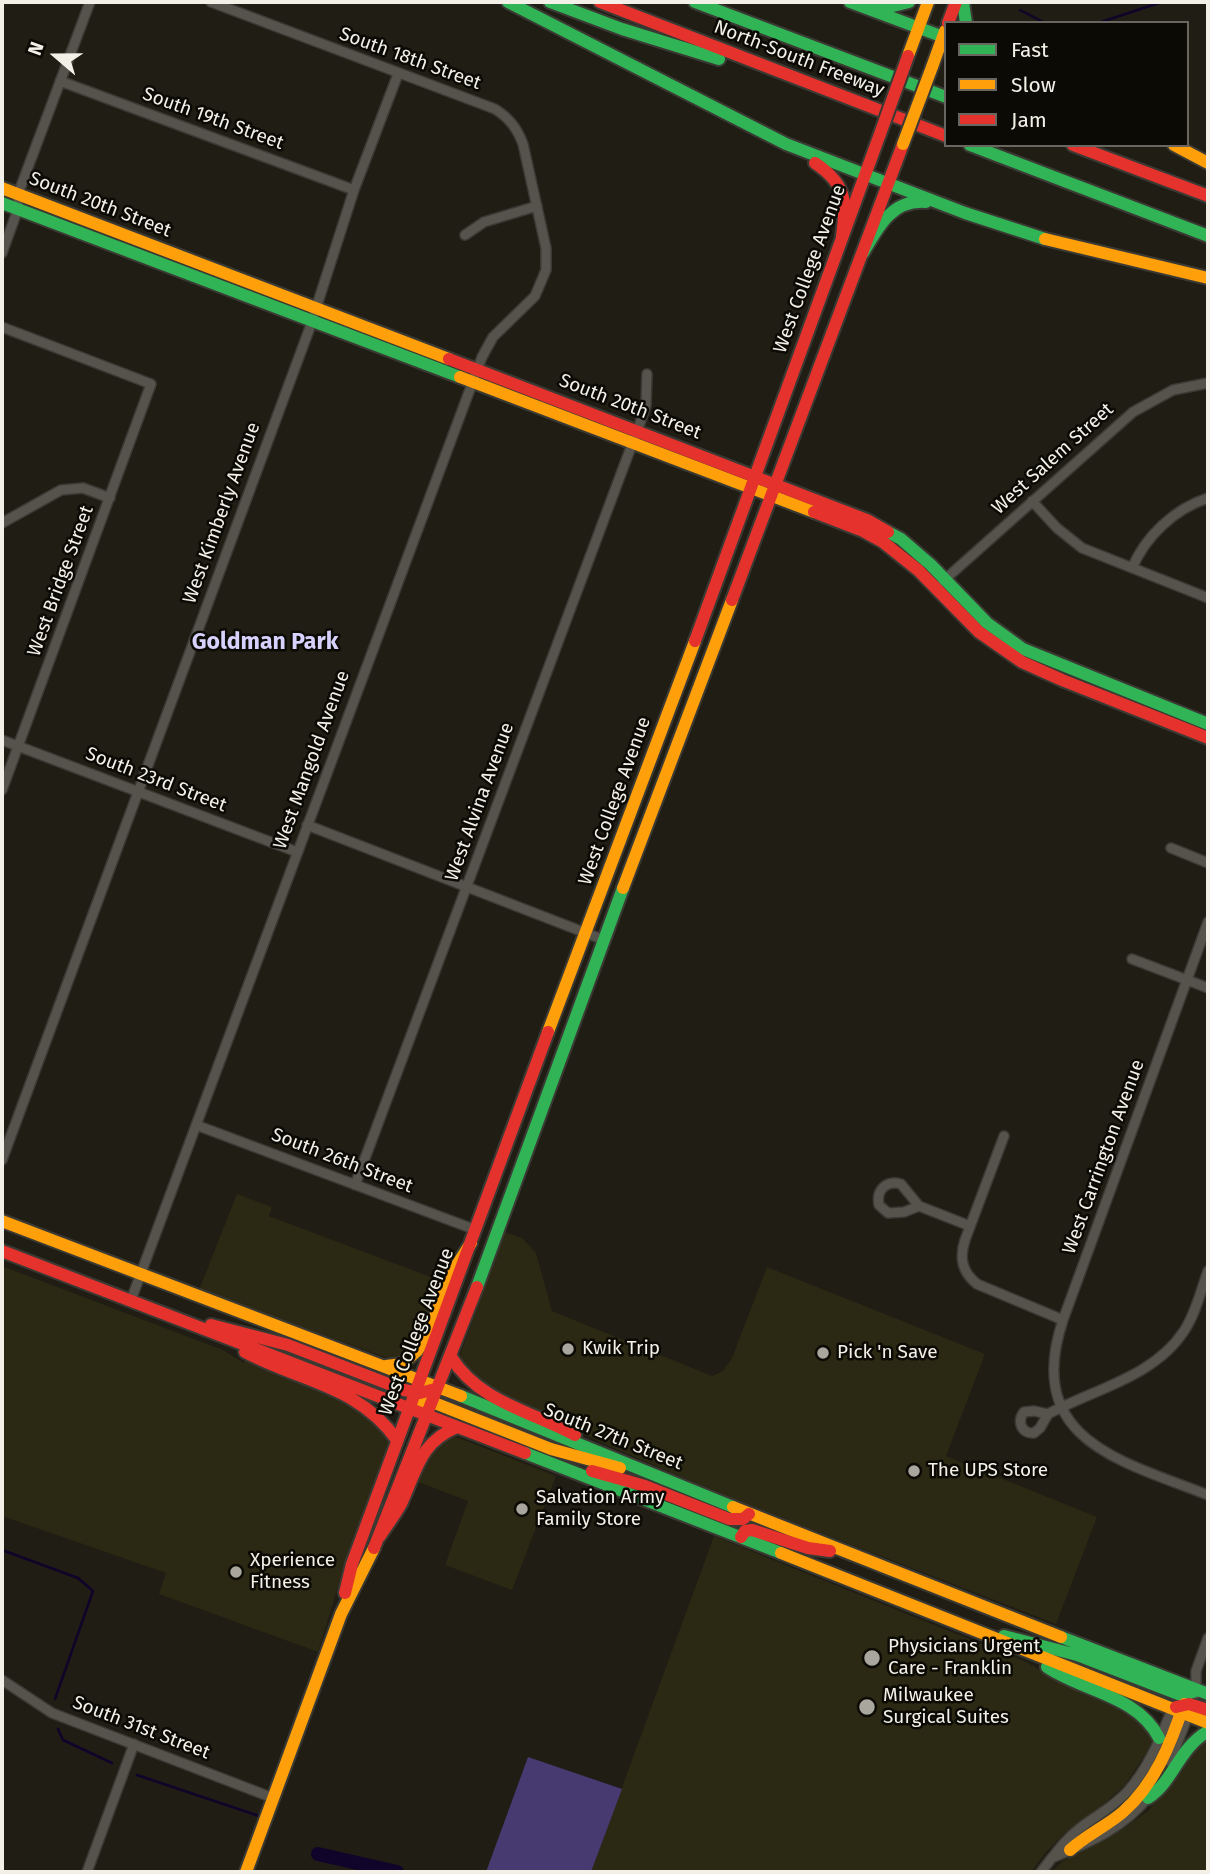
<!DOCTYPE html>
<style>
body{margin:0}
#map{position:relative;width:1210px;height:1874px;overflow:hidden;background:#1f1d14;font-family:"Fira Sans",sans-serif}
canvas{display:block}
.frame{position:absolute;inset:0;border:4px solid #f3f1e7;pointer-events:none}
.legend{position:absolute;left:944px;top:21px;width:245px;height:126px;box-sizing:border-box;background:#0b0a04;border:2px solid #68665f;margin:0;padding:9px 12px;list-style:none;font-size:21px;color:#f3f1e7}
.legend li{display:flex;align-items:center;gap:14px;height:35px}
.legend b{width:35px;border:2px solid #68665f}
.north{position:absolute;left:21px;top:21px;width:70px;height:70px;-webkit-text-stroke:5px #0b0a04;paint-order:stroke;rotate:290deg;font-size:19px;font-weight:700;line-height:28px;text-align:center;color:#f3f1e7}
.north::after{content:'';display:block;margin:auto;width:24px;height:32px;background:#f3f1e7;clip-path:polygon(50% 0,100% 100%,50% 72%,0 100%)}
</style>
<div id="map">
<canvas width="1210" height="1874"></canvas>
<div class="frame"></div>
<ul class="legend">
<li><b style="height:9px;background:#30b455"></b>Fast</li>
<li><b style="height:9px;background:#ff9f0a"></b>Slow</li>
<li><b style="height:9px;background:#e5322d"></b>Jam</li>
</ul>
<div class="north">N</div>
</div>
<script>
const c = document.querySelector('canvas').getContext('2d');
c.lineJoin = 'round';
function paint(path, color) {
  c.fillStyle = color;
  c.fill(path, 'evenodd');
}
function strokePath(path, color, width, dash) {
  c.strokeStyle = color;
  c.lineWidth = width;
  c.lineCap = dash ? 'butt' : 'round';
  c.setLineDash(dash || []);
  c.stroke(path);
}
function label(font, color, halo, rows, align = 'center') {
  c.font = font + ' "Fira Sans",sans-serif';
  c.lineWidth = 5;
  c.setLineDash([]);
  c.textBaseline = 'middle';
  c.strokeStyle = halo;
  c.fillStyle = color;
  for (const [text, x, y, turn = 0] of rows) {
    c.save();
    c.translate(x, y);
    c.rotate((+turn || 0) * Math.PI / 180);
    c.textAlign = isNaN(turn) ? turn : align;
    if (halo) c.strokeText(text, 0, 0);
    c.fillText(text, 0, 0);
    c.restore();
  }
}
const built = new Path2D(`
 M237 1194 272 1207 269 1216 444 1282 429 1324 406 1357 391 1359 379 1355 199 1290Z
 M505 1232 522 1238 536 1253 552 1311 712 1376 723 1371 732 1358 767 1267 985 1354 946 1456 1097 1517 1056 1624 731 1498 604 1444 556 1420 475 1383 459 1358Z
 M2 1266 223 1350 244 1363 246 1358 367 1410 389 1439V1444L345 1564 318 1652 159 1594 166 1573 2 1516Z
 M449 1434 556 1476 512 1590 445 1565 468 1501 413 1480 424 1456Z
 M714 1536 1026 1662 1061 1681 1128 1709 1151 1732 1152 1740 1148 1750 1125 1785 1098 1809 1068 1830 1046 1852 1031 1872H591Z
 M1208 1736V1872H1051L1063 1861 1123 1829 1149 1810 1183 1757Z`);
const forest = new Path2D(`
 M528 1757 622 1789 591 1872H486Z`);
const stream = new Path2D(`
 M1207 2H1208
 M1020 10 1045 23
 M1098 23 1162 2
 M2 1550 78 1578 93 1591 55 1699
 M58 1729 63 1740 112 1763
 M137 1775 259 1816`);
const river = new Path2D(`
 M318 1854 397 1872`);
const street = new Path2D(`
 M60 81 354 190
 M465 235 484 222 537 206
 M2 253 18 209V194L90 2
 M2 327 151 384 2 790
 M1032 501 1057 528 1082 548 1208 598
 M2 523 61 490 83 488 110 498
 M1132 568C1146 536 1174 509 1208 498
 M942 582 1133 412 1173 390 1208 383
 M2 740 297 852
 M307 825 604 940
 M1171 848 1208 863
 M1208 922 1063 1320C1023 1440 1121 1461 1208 1495
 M1132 959 1208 988
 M196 1125 476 1230
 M1004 1136 965 1240C959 1258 962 1272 977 1284L1063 1320
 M2 1160 309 330 354 190 398 74
 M355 1185 640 423 646 405 647 374
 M919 1206 904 1212 888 1213 879 1205C876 1190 886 1180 901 1184L919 1206 970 1226
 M131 1300 482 357 493 337 535 296 546 270V248L523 144C517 128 509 118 495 109L211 2
 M1048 1414 1034 1411 1024 1412C1017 1421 1021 1434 1034 1433L1040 1428 1048 1414C1094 1389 1154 1377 1184 1331 1196 1313 1201 1290 1208 1271
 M2 1680 52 1713 273 1798
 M1196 1694V1671L1208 1638
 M1170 1762 1189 1713
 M1054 1857C1091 1842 1125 1827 1150 1795
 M87 1872 134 1744
 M1041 1872C1053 1857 1064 1840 1080 1828 1096 1816 1113 1807 1127 1792 1149 1768 1161 1736 1173 1707`);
const fast = new Path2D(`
 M508 2 786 144 965 213 1045 239
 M550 2 622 29 719 59
 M695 2 946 97
 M850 2 946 38
 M963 2 966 23
 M870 4 889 7 909 2
 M970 145 1208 236
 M2 203 460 377
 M863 253C878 227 892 199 926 202
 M888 532 901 539 931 565 987 623 1023 649 1208 724
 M477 1287 623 888
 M461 1396 733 1507
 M525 1453 781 1553
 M1004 1636 1077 1655 1178 1694 1185 1695 1198 1690
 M1061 1637 1208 1694
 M1047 1667C1084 1692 1137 1695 1159 1738
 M1148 1798C1174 1781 1177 1750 1208 1731`);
const slow = new Path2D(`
 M908 56 928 2
 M932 67 945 31
 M1174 145 1208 163
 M2 188 449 359
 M1045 239 1208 278
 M460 377 814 512
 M623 888 732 600
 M548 1032 695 641
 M2 1221 461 1396
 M386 1366 402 1364 417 1351 429 1332 450 1276 471 1243
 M408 1408 420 1401 432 1402 551 1449 620 1468
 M733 1507 1061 1637
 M781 1553 1208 1723
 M1070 1850C1086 1835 1107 1826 1123 1812 1155 1784 1171 1743 1184 1704
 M246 1872 341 1614 374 1548`);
const jam = new Path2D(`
 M600 2 946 136
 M948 23 956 2
 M1073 145 1208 196
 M815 163C846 184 847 200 842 236
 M449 359 867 520 888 532
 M814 512 863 531 883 542 918 570 979 632 1022 662 1062 680 1208 738
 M732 600 903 144
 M695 641 880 134
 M2 1251 525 1453
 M211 1325 288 1345 404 1390 420 1393 435 1389
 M245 1352C301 1382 358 1385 397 1440
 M451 1357C479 1402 531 1411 575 1435
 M592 1471 645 1486 729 1519H743L749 1514
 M380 1536C387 1525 395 1515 401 1504 417 1470 419 1443 457 1427
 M741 1537 745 1531 752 1530 808 1548 830 1551
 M374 1548 477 1287
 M345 1593 352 1564 548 1032
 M1176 1707 1189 1704 1208 1710`);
const slowBridge = new Path2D(`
 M903 144 932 67`);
const jamBridge = new Path2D(`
 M880 134 908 56`);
const markers = [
 [568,1349,7,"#a9a79d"],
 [823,1353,7,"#a9a79d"],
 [914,1471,7,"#a9a79d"],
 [522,1509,7,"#a9a79d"],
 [236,1572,7,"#a9a79d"],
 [872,1658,9,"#a9a79d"],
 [867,1707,9,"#a9a79d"]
];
const streetNames = [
 ["South 18th Street",410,59,20],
 ["North-South Freeway",799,59,21],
 ["South 19th Street",213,119,20],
 ["South 20th Street",100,205,21],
 ["West College Avenue",810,269,-70],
 ["South 20th Street",630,407,21],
 ["West Salem Street",1053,459,-42],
 ["West Kimberly Avenue",222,513,-70],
 ["West Bridge Street",61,581,-70],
 ["West Mangold Avenue",312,760,-70],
 ["South 23rd Street",156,780,21],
 ["West College Avenue",615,801,-70],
 ["West Alvina Avenue",480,802,-70],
 ["West Carrington Avenue",1104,1157,-70],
 ["South 26th Street",342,1161,21],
 ["West College Avenue",417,1332,-69],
 ["South 27th Street",613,1437,22],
 ["South 31st Street",141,1728,21]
];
const poiNames = [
 ["Kwik Trip",582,1349],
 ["Pick 'n Save",837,1353],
 ["The UPS Store",928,1471],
 ["Salvation Army",536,1498],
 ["Family Store",536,1520],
 ["Xperience",250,1561],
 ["Fitness",250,1583],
 ["Physicians Urgent",888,1647],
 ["Care - Franklin",888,1669],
 ["Milwaukee",883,1696],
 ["Surgical Suites",883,1718]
];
const quarterNames = [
 ["Goldman Park",265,643]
];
paint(built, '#2b2813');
paint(forest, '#463a71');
strokePath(stream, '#10042a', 2.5);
strokePath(river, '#10042a', 14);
strokePath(street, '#3a3933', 12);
strokePath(fast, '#3a3933', 16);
strokePath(slow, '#3a3933', 16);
strokePath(jam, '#3a3933', 16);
strokePath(street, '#55534c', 9);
strokePath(fast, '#30b455', 12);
strokePath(slow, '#ff9f0a', 12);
strokePath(jam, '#e5322d', 12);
strokePath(slowBridge, '#3a3933', 16, []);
strokePath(jamBridge, '#3a3933', 16, []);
strokePath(slowBridge, '#ff9f0a', 12);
strokePath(jamBridge, '#e5322d', 12);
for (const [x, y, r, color] of markers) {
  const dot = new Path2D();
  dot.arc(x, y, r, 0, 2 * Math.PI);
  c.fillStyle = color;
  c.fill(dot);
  strokePath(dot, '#0b0a04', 2.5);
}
label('19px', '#f3f1e7', '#0b0a04', streetNames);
label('19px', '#f3f1e7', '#0b0a04', poiNames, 'left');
label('bold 23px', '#d7d1fd', '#0b0a04', quarterNames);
</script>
